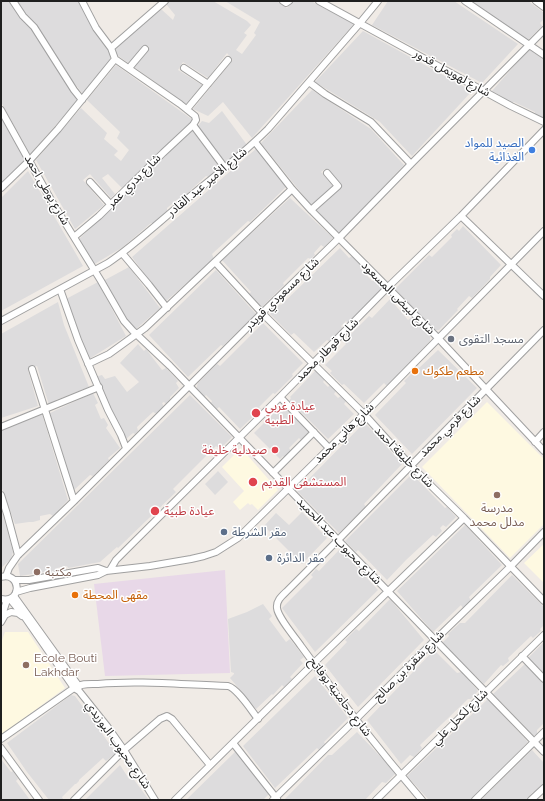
<!DOCTYPE html>
<meta charset="utf-8">
<style>
body{margin:0}
#map{position:relative;width:545px;height:801px;overflow:hidden;background:#f0ebe6;font-family:Raleway,sans-serif}
canvas{display:block}
.frame{position:absolute;inset:0;border:2px solid #1f1f1f;pointer-events:none}
</style>
<div id="map">
<canvas width="545" height="801"></canvas>
<div class="frame"></div>
</div>
<script>
const c = document.querySelector('canvas').getContext('2d');
c.lineJoin = 'round';
function paint(path, color) {
  c.fillStyle = color;
  c.fill(path, 'evenodd');
}
function strokePath(path, color, width, dash) {
  c.strokeStyle = color;
  c.lineWidth = width;
  c.lineCap = dash ? 'butt' : 'round';
  c.setLineDash(dash || []);
  c.stroke(path);
}
function label(font, color, halo, rows, align = 'center') {
  c.font = font + ' Raleway,"Noto Sans Arabic",sans-serif';
  c.lineWidth = 3;
  c.setLineDash([]);
  c.textBaseline = 'middle';
  c.strokeStyle = halo;
  c.fillStyle = color;
  for (const [text, x, y, turn = 0] of rows) {
    c.save();
    c.translate(x, y);
    c.rotate((+turn || 0) * Math.PI / 180);
    c.textAlign = isNaN(turn) ? turn : align;
    if (halo) c.strokeText(text, 0, 0);
    c.fillText(text, 0, 0);
    c.restore();
  }
}
const residential = new Path2D(`
 M1 1H11L30 25 78 100 30 154 1 102Z
 M16 1H79L104 41 110 54V61L83 94 62 68 24 13Z
 M170 1H213L247 21 251 25 244 33 247 35 236 50 242 54 256 35 254 33 260 22 225 1H277L287 8 292 1H311L354 24 252 138 223 102 208 116 193 109 233 60 227 53 208 78 183 62 178 70 202 85 186 104 134 67 149 47 145 45 128 63 116 54 115 49 161 9 173 20 175 15 166 4Z
 M388 1H454L518 44 482 83 372 25Z
 M471 1H528L544 13V19L540 23 542 26 528 40Z
 M363 31 472 91 412 156 380 122 315 82Z
 M529 49 544 60V121L535 116V112L514 102 512 103 504 99 503 97 492 91Z
 M116 65 193 120 122 188 108 174 102 178 115 194 111 198 90 174 83 180 104 205 75 229 36 160 81 108 107 133 104 139 118 151 114 155 121 161 129 150 117 138 120 132 87 100Z
 M312 90 371 129 404 165 339 234 315 209 341 186 325 169 321 172 333 186 311 205 261 143Z
 M222 111 247 145 225 164 197 127 202 121 209 123Z
 M1 116 26 160 1 184Z
 M192 130 220 168 209 177 206 176 181 199H178L167 208V211L154 223H151L123 247 93 265 79 239Z
 M258 147 287 186 250 222 248 221 212 254 214 259 165 302 132 257Z
 M28 171 83 266 1 311V198Z
 M290 198 333 238 324 247 321 245 314 253 315 255 311 259 308 258 283 283 284 285 262 307 249 294 251 292 222 260Z
 M463 226 501 265 490 277V279L472 298 469 296 457 309 458 310 439 330H434L395 289 429 255 432 257 452 237 451 235 457 229 459 231Z
 M340 248 349 258 352 256 362 266 360 268 372 281 374 280 382 288 348 323 346 321 341 326 343 329 330 342 327 340 314 352 294 333 291 335 270 314 280 304 281 305Z
 M129 267 160 308 135 330 124 318 103 281Z
 M216 270 256 314 223 346 221 345 188 377 149 335Z
 M98 282 126 336 89 359 81 345 66 299Z
 M390 299 408 320 412 317 430 336V341L387 386 384 383 364 403 344 384 342 385 330 373 332 371 325 365 346 344 344 341 369 316 372 318Z
 M58 302 64 325 89 387 56 400 57 402 49 405 37 366 28 370 38 406 1 418V334Z
 M263 323 303 363 292 374 293 376 275 394 273 393 259 407 261 409 240 429 219 407 217 409 211 403 212 401 206 395 204 397 197 391V386L198 383 217 364 220 366Z
 M138 344 144 351 146 349 162 370 166 368 178 381 176 383 179 388 170 397V399L166 404 164 402 162 403 164 407 157 414 153 412 137 427 138 431 135 434 133 433 126 439 95 377 102 375 105 379 115 376 127 392 139 382 120 363Z
 M438 350 477 388 412 454 375 415 406 383 404 381 418 367 419 368Z
 M316 370 325 379 323 382 328 387 330 385 336 391 334 394 338 398 341 396 346 401 344 404 354 414 328 439 297 408H296L288 402 291 398 290 397Z
 M93 393 98 403 95 405 101 419 104 418 108 425 106 428 120 448 108 458 109 460 93 476 90 475 74 490 50 413Z
 M190 395 232 437 220 449 216 446 173 489 176 492 118 548 117 547 100 562 68 568 67 566 57 568V572L46 573 45 572 20 576 18 564 21 561Z
 M281 406H283L309 432 301 440 299 438 289 448 292 452 285 458 283 456 280 459 254 433Z
 M42 414 68 500 53 516 50 514 40 516V520L33 522H29L15 524 1 486V431Z
 M363 424H365L368 426 402 464 364 504 366 507 339 533 297 491Z
 M218 471 228 482 215 495 205 484Z
 M412 474 445 508 447 507 456 517 446 527 443 525 440 528 442 531 436 537 433 535 406 560 387 580 358 550 356 552 345 541Z
 M1 507 13 552 11 559 1 568Z
 M302 512 327 538 302 564 264 526 276 513 289 525Z
 M465 525 502 565 469 597 471 601 463 608 461 605 433 632 397 591Z
 M340 549 378 590 315 652 282 608 313 577 311 575 316 569 319 571Z
 M512 575 544 607V625L540 629 541 631 533 638 531 636 508 658 509 661 503 666 501 665 484 684 442 643 449 636 448 634 460 623H465Z
 M390 599 424 640 358 707 325 665 347 642 345 640 356 629 359 631Z
 M263 604 272 616 269 619 286 642 290 639 304 657 300 660 303 663 290 677 292 679 284 687 282 685 273 695 272 694 256 709 230 678 234 674V673L231 672 228 619 247 612Z
 M544 642V674L528 658Z
 M434 650 457 673 462 672 478 691 471 699H468L420 745 422 748 414 757 410 755 401 764 367 720Z
 M526 663 544 681V723L537 730V734L534 736 493 694Z
 M315 676 348 718 324 742 326 745 320 751 317 748 275 788 243 746Z
 M71 695 75 696 116 753 106 761 103 758 79 780V781L76 784H75L62 797 63 799 62 800H49L27 772 7 743Z
 M488 699 528 742 471 800H429L407 776Z
 M357 732 396 773 386 783 382 782 365 800H284L328 755H332Z
 M532 750 544 763V785L535 793 533 792 526 800H481Z
 M236 751 270 793 263 800H186Z
 M1 759 11 772 13 771 18 779 16 781 30 800H1Z
 M120 765 129 779 132 777 149 800H85Z`);
const industrial = new Path2D(`
 M225 570 230 673 105 676 94 584Z`);
const education = new Path2D(`
 M487 402 544 459V524L510 558 422 467Z
 M241 448 278 490 258 510 252 504 250 505 248 503 240 510 233 502 244 491 222 467Z
 M544 544V583L524 563Z
 M5 632H28L65 688 1 735V643Z`);
const street = new Path2D(`
 M13 1 23 16 34 27 74 90 82 100
 M82 1 96 28 111 48 115 59
 M283 1 286 3 289 1
 M319 1 511 106 544 122
 M465 1 544 55
 M536 1 544 7
 M111 48 165 1
 M115 59 180 104 195 116 196 120 193 125 225 168
 M129 68 145 49
 M184 68 208 84
 M309 82 325 94 371 122 411 164
 M187 109 228 60
 M1 110 51 200 101 281 124 321 133 331 170 366 338 540 544 752
 M255 142 292 189 311 210 438 338 544 451
 M90 182 111 205
 M1 188 29 161 58 129 115 59
 M311 210 338 186 327 173
 M461 216 544 296
 M74 237 99 216 163 153 193 125
 M122 253 149 285 167 308
 M215 262 262 313 364 414 411 466 464 518 544 601
 M60 289 78 340 108 410 121 435 126 448
 M1 321 108 263C136 244 161 220 187 199 215 176 243 154 268 129L360 23 378 1
 M88 364 109 354 145 328 292 189
 M32 369 74 501
 M280 397 329 448
 M1 427 99 387
 M535 442 544 432
 M273 473 314 432
 M1 495 7 514 18 555
 M110 570 116 560 132 544 280 397 388 287 461 216 544 130
 M6 576 9 568 18 555 74 501 262 313 339 238 411 164 544 30
 M1 577C21 571 23 604 1 599
 M15 580H29L98 568 106 571
 M16 592 30 588 98 575 106 571 150 566 191 559 204 556 216 552 238 538 364 414 544 231
 M14 596 78 685 79 687
 M10 599 24 616 74 688 79 691 107 726 124 750 155 800
 M1 618 7 600
 M1 622 5 615 11 612 18 613 22 616
 M522 656 544 679
 M1 739 74 688C81 683 90 684 98 684 141 680 185 685 228 686 238 689 251 710 258 719
 M233 743 277 799
 M1 748 39 800
 M74 800 124 750 160 719 167 716 172 719 210 765
 M175 800 314 663 464 518
 M273 800 356 719 435 640 510 567 544 532
 M376 800 544 635
 M422 800C380 751 339 699 301 646 295 637 278 618 277 608 276 600 283 595 288 590L338 540 544 330
 M475 800 544 732
 M531 800 544 788`);
const markers = [
 [532,150,4,"#3f7fe0"],
 [451,339,4,"#6b7280"],
 [415,371,4,"#e8710a"],
 [256,413,5,"#e0444e"],
 [275,450,4,"#e0444e"],
 [253,482,5,"#e0444e"],
 [497,495,4,"#8d6e63"],
 [155,511,5,"#e0444e"],
 [224,532,4,"#5c6f8a"],
 [269,558,4,"#5c6f8a"],
 [37,572,4,"#8d6e63"],
 [75,595,4,"#e8710a"],
 [26,665,4,"#8d6e63"]
];
const streetNames = [
 ["شارع لهويمل قدور",452,73,29],
 ["شارع بدري عمر",134,181,-45],
 ["شارع الأمير عبد القادر",207,182,-40],
 ["شارع بوطي احمد",47,190,60],
 ["شارع مسعودي قويدر",282,294,-44],
 ["شارع لبيض المسعود",398,298,45],
 ["شارع قوطار محمد",327,350,-45],
 ["شارع قرمي محمد",450,426,-45],
 ["شارع هاني محمد",344,433,-45],
 ["شارع خليفة احمد",404,457,46],
 ["شارع محبوب عبد الحميد",339,541,46],
 ["شارع شقرة بن صالح",409,666,-45],
 ["شارع دحامنية بوفاتح",340,697,53],
 ["شارع لكحل علي",460,717,-45],
 ["شارع محبوب البوزيدي",118,745,55]
];
const shopNames = [
 ["الصيد للمواد",524,143],
 ["الغذائية",524,157]
];
const worshipNames = [
 ["مسجد التقوى",459,339]
];
const foodNames = [
 ["مطعم طكوك",423,371],
 ["مقهى المحطة",83,595]
];
const healthNames = [
 ["عيادة غربي",265,406],
 ["الطبية",265,420],
 ["صيدلية خليفة",267,450,"right"],
 ["المستشفى القديم",262,482],
 ["عيادة طبية",164,511]
];
const educationNames = [
 ["مدرسة",497,508,"center"],
 ["مدلل محمد",497,522,"center"],
 ["مكتبة",45,572],
 ["Ecole Bouti",34,658],
 ["Lakhdar",34,672]
];
const serviceNames = [
 ["مقر الشرطة",232,532],
 ["مقر الدائرة",277,558]
];
paint(residential, '#dddcdd');
paint(industrial, '#e8d8e8');
paint(education, '#fef9e1');
strokePath(street, '#a0a0a0', 8);
strokePath(street, '#fff', 6);
for (const [x, y, r, color] of markers) {
  const dot = new Path2D();
  dot.arc(x, y, r, 0, 2 * Math.PI);
  c.fillStyle = color;
  c.fill(dot);
  strokePath(dot, '#fff', 1.5);
}
label('12px', '#1f1f1f', '#fff', streetNames);
label('12px', '#366cbe', '#fff', shopNames, 'right');
label('12px', '#5b616d', '#fff', worshipNames, 'left');
label('12px', '#c56008', '#fff', foodNames, 'left');
label('12px', '#be3a42', '#fff', healthNames, 'left');
label('12px', '#785e54', '#fff', educationNames, 'left');
label('12px', '#4e5e75', '#fff', serviceNames, 'left');
</script>
